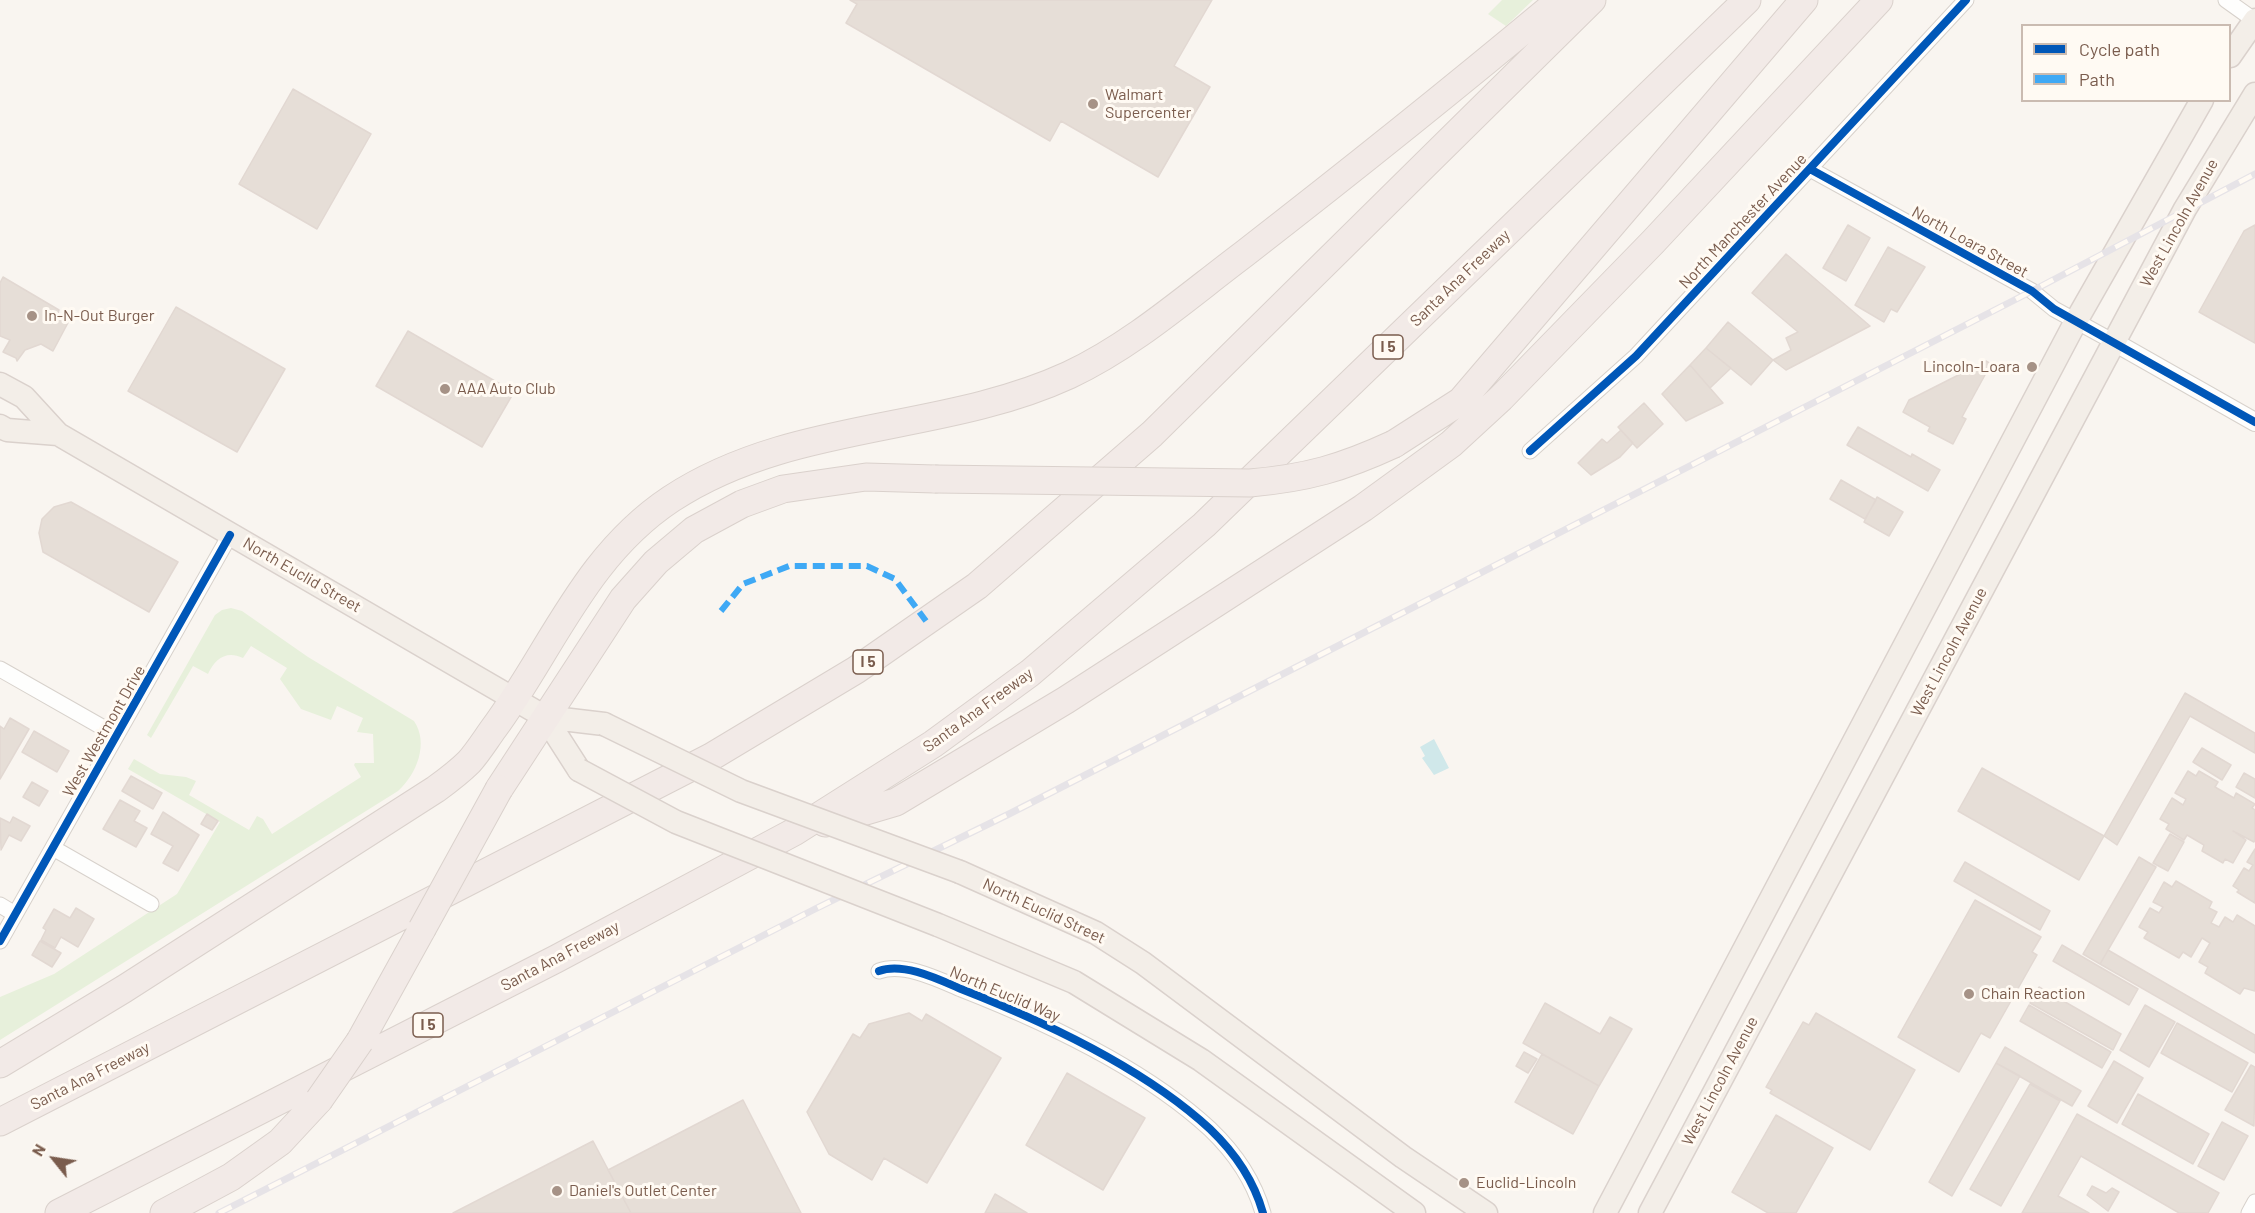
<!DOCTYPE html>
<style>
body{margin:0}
#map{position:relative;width:2255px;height:1213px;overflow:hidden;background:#f9f5f0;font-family:Barlow,sans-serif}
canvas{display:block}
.legend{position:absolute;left:2021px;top:24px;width:210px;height:78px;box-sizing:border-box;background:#fffaf3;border:2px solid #cabbb1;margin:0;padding:8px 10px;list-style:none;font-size:18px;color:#7a5c4d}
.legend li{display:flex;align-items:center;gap:12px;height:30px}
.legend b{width:30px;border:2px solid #cabbb1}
.north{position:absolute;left:24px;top:1129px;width:60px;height:60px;-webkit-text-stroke:4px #fffaf3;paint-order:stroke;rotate:300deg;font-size:16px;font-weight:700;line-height:24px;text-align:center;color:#7a5c4d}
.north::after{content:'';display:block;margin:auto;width:21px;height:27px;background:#7a5c4d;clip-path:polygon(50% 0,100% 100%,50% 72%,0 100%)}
</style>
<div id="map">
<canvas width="2255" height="1213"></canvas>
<ul class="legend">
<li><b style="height:8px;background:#0057b8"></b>Cycle path</li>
<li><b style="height:8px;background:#3fa9f5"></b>Path</li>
</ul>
<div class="north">N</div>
</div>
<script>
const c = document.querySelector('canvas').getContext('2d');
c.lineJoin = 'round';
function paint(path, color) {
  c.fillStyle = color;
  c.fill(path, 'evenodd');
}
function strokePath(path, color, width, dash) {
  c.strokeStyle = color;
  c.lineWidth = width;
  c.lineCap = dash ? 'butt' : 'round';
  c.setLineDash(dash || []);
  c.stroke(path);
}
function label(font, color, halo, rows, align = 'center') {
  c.font = font + ' Barlow,sans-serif';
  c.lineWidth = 6;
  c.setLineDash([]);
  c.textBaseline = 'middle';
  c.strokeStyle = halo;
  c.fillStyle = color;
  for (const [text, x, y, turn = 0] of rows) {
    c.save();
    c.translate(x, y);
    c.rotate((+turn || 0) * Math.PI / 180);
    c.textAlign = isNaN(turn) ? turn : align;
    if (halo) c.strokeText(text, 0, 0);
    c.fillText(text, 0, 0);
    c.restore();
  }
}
const green = new Path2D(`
 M1502 0H1533L1506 26 1488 14Z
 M231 608 242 611 308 657 414 721C429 743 417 774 398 791L0 1040V997L54 974 177 894 220 822 128 769 134 759 160 774 186 777 196 781 189 795 249 830 257 816 263 819 272 834 361 777 354 765 355 763H374L373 734 357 732 363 718 337 706 331 720 301 709 280 679 287 668 251 646 243 658C226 650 215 659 208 674L193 666 151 738 147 735 215 615 222 610Z`);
const water = new Path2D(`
 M1434 739 1449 768 1434 775 1422 758 1425 756 1420 747Z`);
const building = new Path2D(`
 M850 0H1212L1174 66 1210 87 1158 177 1061 121 1050 141 846 23 857 4Z
 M293 89 371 134 317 229 239 184Z
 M1848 225 1870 238 1846 281 1823 268Z
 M2255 225V343L2199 312 2244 231Z
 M1888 247 1925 267 1897 312 1891 309 1884 322 1855 305Z
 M1786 254 1870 326 1786 370 1773 360 1791 350 1786 338 1798 332 1752 293Z
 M3 277 59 310 58 313 70 319 53 351 41 344 25 350 17 361 16 358 3 352 10 340 0 336V283Z
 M176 307 285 369 237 452 128 391Z
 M1728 322 1773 360 1751 385 1706 348Z
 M408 331 514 392 482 447 376 386Z
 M1706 348 1731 368 1710 388 1690 365Z
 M1986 361 1991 364 1962 417 1966 419 1953 444 1928 431 1930 427 1903 412 1909 400Z
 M1690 365 1723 403 1686 421 1662 394Z
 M1644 403 1663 424 1637 448 1618 427Z
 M1858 427 1911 457 1912 454 1940 470 1928 491 1847 445Z
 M1621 430 1633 443 1620 457 1591 475 1578 463 1602 439 1607 443Z
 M1841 480 1876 500 1865 519 1830 499Z
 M1877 497 1903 512 1889 536 1864 522Z
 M71 502 178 562 149 612 43 552 39 533 42 519 54 507Z
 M2185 693 2255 733V753L2190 716 2117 845 2104 836Z
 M10 718 29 729 0 779V726L4 729Z
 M34 731 69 751 57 772 22 752Z
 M2202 748 2231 765 2222 780 2193 762Z
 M1982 768 2104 836 2079 880 1958 811Z
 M2188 771 2196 776 2199 771 2218 782 2215 787 2234 798 2236 793 2255 804 2252 808 2255 810V840L2254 842 2233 831 2246 840 2233 863 2225 859 2223 863 2202 851 2204 845 2187 835 2184 840 2166 829 2169 824 2160 819 2172 798 2183 805 2186 799 2175 793Z
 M2244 773 2255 779V798L2236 787Z
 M131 776 162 793 153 809 122 791Z
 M32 782 48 791 39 806 23 797Z
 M120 800 140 811 134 821 147 828 136 847 103 829Z
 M163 812 199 835 178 871 163 863 173 846 151 834Z
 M207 814 218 821 212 830 201 824Z
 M13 817 30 826 21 841 9 835 1 850 0 818 10 823Z
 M2170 834 2184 842 2168 871 2153 863Z
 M2255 849V903L2237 892 2239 890 2233 886 2244 868 2249 871 2253 865 2247 862Z
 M2139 857 2156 867 2100 964 2083 954Z
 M1965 862 2050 911 2040 930 1954 881Z
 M2176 881 2212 902 2209 908 2217 912 2211 923 2219 927 2225 917 2233 922 2237 915 2255 926V991L2244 988 2240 994 2205 973 2208 967 2199 962 2210 943 2202 938 2191 957 2183 952 2179 958 2144 938 2148 932 2139 927 2150 908 2159 913 2163 907 2153 902 2164 882 2172 887Z
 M1975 900 2041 937 2032 952 2037 955 1990 1038 1981 1033 1959 1072 1898 1037Z
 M76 908 94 919 78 947 61 937 55 948 41 940 46 930 43 928 54 909 70 918Z
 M40 941 61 953 52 967 32 955Z
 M2062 945 2138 989 2129 1005 2053 961Z
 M2108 950 2255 1035V1053L2100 964Z
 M2039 987 2121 1034 2113 1050 2030 1003Z
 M1545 1003 1600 1034 1610 1017 1632 1029 1599 1086 1523 1043Z
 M2029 1005 2111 1052 2102 1068 2020 1021Z
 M2145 1005 2175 1022 2149 1067 2120 1050Z
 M909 1013 922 1021 926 1014 1001 1058 927 1183 884 1158 872 1180 829 1154 807 1112 853 1034 860 1038 869 1024Z
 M1816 1013 1915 1070 1870 1150 1770 1093 1772 1090 1766 1087 1803 1022 1809 1025Z
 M2177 1023 2248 1063 2232 1092 2161 1053Z
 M2005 1047 2081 1091 2072 1106 1996 1063Z
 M1524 1052 1537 1059 1528 1073 1516 1066Z
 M1542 1054 1599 1086 1573 1134 1515 1102Z
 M2114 1061 2143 1078 2117 1123 2088 1106Z
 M1996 1063 2020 1076 1952 1196 1929 1182Z
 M2251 1065 2255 1067 2254 1126 2225 1110Z
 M1067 1073 1145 1118 1103 1190 1026 1145Z
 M2030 1084 2060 1101 2001 1206 1970 1189Z
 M2138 1094 2209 1134 2193 1164 2122 1124Z
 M743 1100 801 1213H631L608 1170Z
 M2077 1114 2219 1193 2208 1213H2179L2081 1156 2058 1196 2089 1213H2022Z
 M1776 1115 1833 1148 1796 1213H1768L1732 1192Z
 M2222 1122 2248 1136 2224 1180 2198 1166Z
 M593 1141 631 1213H453Z
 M2092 1186 2106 1193 2112 1188 2119 1192 2108 1211 2087 1195Z
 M995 1194 1027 1213H985Z`);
const minor = new Path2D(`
 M2226 0 2254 20
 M1810 169 2032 291 2054 309 2114 342
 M1530 451 1636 356 1966 0
 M0 669 116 735
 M53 848 151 904
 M0 905 15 914
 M0 941 230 535
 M879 971C903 962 938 979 961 989 1043 1021 1145 1069 1210 1129 1234 1152 1254 1181 1263 1213
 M2249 1213 2255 1202`);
const tertiary = new Path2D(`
 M2114 342 2255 422`);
const primary = new Path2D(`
 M2230 56 2255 20
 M0 384 24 397 58 434 545 717 604 724
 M0 426 7 430 58 434
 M545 717 579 770
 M960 872 1096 933 1143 963 1403 1157 1486 1213
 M938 925 1074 982 1201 1060 1414 1213
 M1605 1213 2076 321 2202 100
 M1650 1213 2185 209 2255 94`);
const motorway = new Path2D(`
 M1394 444 1461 401 1804 0
 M499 789 623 599 656 562 694 530 742 504 783 489 866 477 935 479
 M825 823 896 802 1066 700 1363 508 1451 444 1501 398 1653 242 1879 0
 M360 1041 422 929
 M0 1064 124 989 436 789C447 781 459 772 469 762 478 752 486 739 494 728 552 649 585 556 671 499 791 420 941 434 1069 375 1133 345 1188 296 1244 254 1351 171 1456 87 1560 0
 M0 1122 711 757 856 670 977 586 1152 434 1592 0
 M59 1213 556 959 794 832 933 744 1030 673 1204 525 1747 0
 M164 1213 231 1177 280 1142 319 1100`);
const rail = new Path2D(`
 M219 1213 815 909 1009 814 2032 291 2255 174`);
const primaryBridge = new Path2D(`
 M604 724 741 791 960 872
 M579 770 676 822 938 925`);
const motorwayBridge = new Path2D(`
 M935 479 1250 483C1307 478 1342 468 1394 444
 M422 929 499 789
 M319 1100 360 1041`);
const quiet = new Path2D(`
 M721 611 743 584 789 566H867L895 579 926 621`);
const cycleway = new Path2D(`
 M1810 169 2032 291 2054 309 2255 422
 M1530 451 1636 356 1966 0
 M0 941 230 535
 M879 971C903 962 938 979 961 989 1043 1021 1145 1069 1210 1129 1234 1152 1254 1181 1263 1213`);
const markers = [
 [1093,104,6,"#a69286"],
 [32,316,6,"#a69286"],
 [2032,367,6,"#a69286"],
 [445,389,6,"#a69286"],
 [1969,994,6,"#a69286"],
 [1464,1183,6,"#a69286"],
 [557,1191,6,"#a69286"]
];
const shields = [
 [1388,347,30],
 [868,662,30],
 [428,1025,30]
];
const shieldNames = [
 ["I 5",1388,347],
 ["I 5",868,662],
 ["I 5",428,1025]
];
const poiNames = [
 ["Walmart",1105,95],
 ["Supercenter",1105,113],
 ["In-N-Out Burger",44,316],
 ["Lincoln-Loara",2020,367,"right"],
 ["AAA Auto Club",457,389],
 ["Chain Reaction",1981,994],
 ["Euclid-Lincoln",1476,1183],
 ["Daniel's Outlet Center",569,1191]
];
const streetNames = [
 ["North Manchester Avenue",1743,221,-47],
 ["West Lincoln Avenue",2179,223,-61],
 ["North Loara Street",1970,242,29],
 ["Santa Ana Freeway",1460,278,-44],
 ["North Euclid Street",302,575,30],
 ["West Lincoln Avenue",1949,652,-62],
 ["Santa Ana Freeway",978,710,-36],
 ["West Westmont Drive",104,731,-60],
 ["North Euclid Street",1044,911,25],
 ["Santa Ana Freeway",560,956,-28],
 ["North Euclid Way",1005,994,23],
 ["Santa Ana Freeway",90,1076,-27],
 ["West Lincoln Avenue",1720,1081,-62]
];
paint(green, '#e7f0db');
paint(water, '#d0e8ea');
paint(building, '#e6ded7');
strokePath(building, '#e2d8d2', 1.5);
strokePath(minor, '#d7d1cb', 17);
strokePath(tertiary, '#d7d1cb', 20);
strokePath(primary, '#dad1cc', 25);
strokePath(motorway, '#dad1cc', 29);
strokePath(minor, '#fefefd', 15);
strokePath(tertiary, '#fefefd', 18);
strokePath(primary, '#f3eee8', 22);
strokePath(motorway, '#f2eae7', 27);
strokePath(rail, '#e6e3e7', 7);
strokePath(rail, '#fffaf3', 4.5, [14]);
strokePath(primaryBridge, '#dad1cc', 25, []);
strokePath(motorwayBridge, '#dad1cc', 29, []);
strokePath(primaryBridge, '#f3eee8', 22);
strokePath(motorwayBridge, '#f2eae7', 27);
strokePath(quiet, '#3fa9f5', 6, [12, 6]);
strokePath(cycleway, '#0057b8', 8);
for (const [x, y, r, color] of markers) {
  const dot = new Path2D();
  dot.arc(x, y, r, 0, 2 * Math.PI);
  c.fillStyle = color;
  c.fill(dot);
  strokePath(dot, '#fffaf3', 2);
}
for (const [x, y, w] of shields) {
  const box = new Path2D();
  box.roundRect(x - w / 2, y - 12, w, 24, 4.5);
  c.fillStyle = '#fffaf3';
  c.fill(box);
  strokePath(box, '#7a5c4d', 1.5);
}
label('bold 15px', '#7a5c4d', null, shieldNames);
label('16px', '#7a5c4d', '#fffaf3', poiNames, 'left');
label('16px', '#7a5c4d', '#fffaf3', streetNames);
</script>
